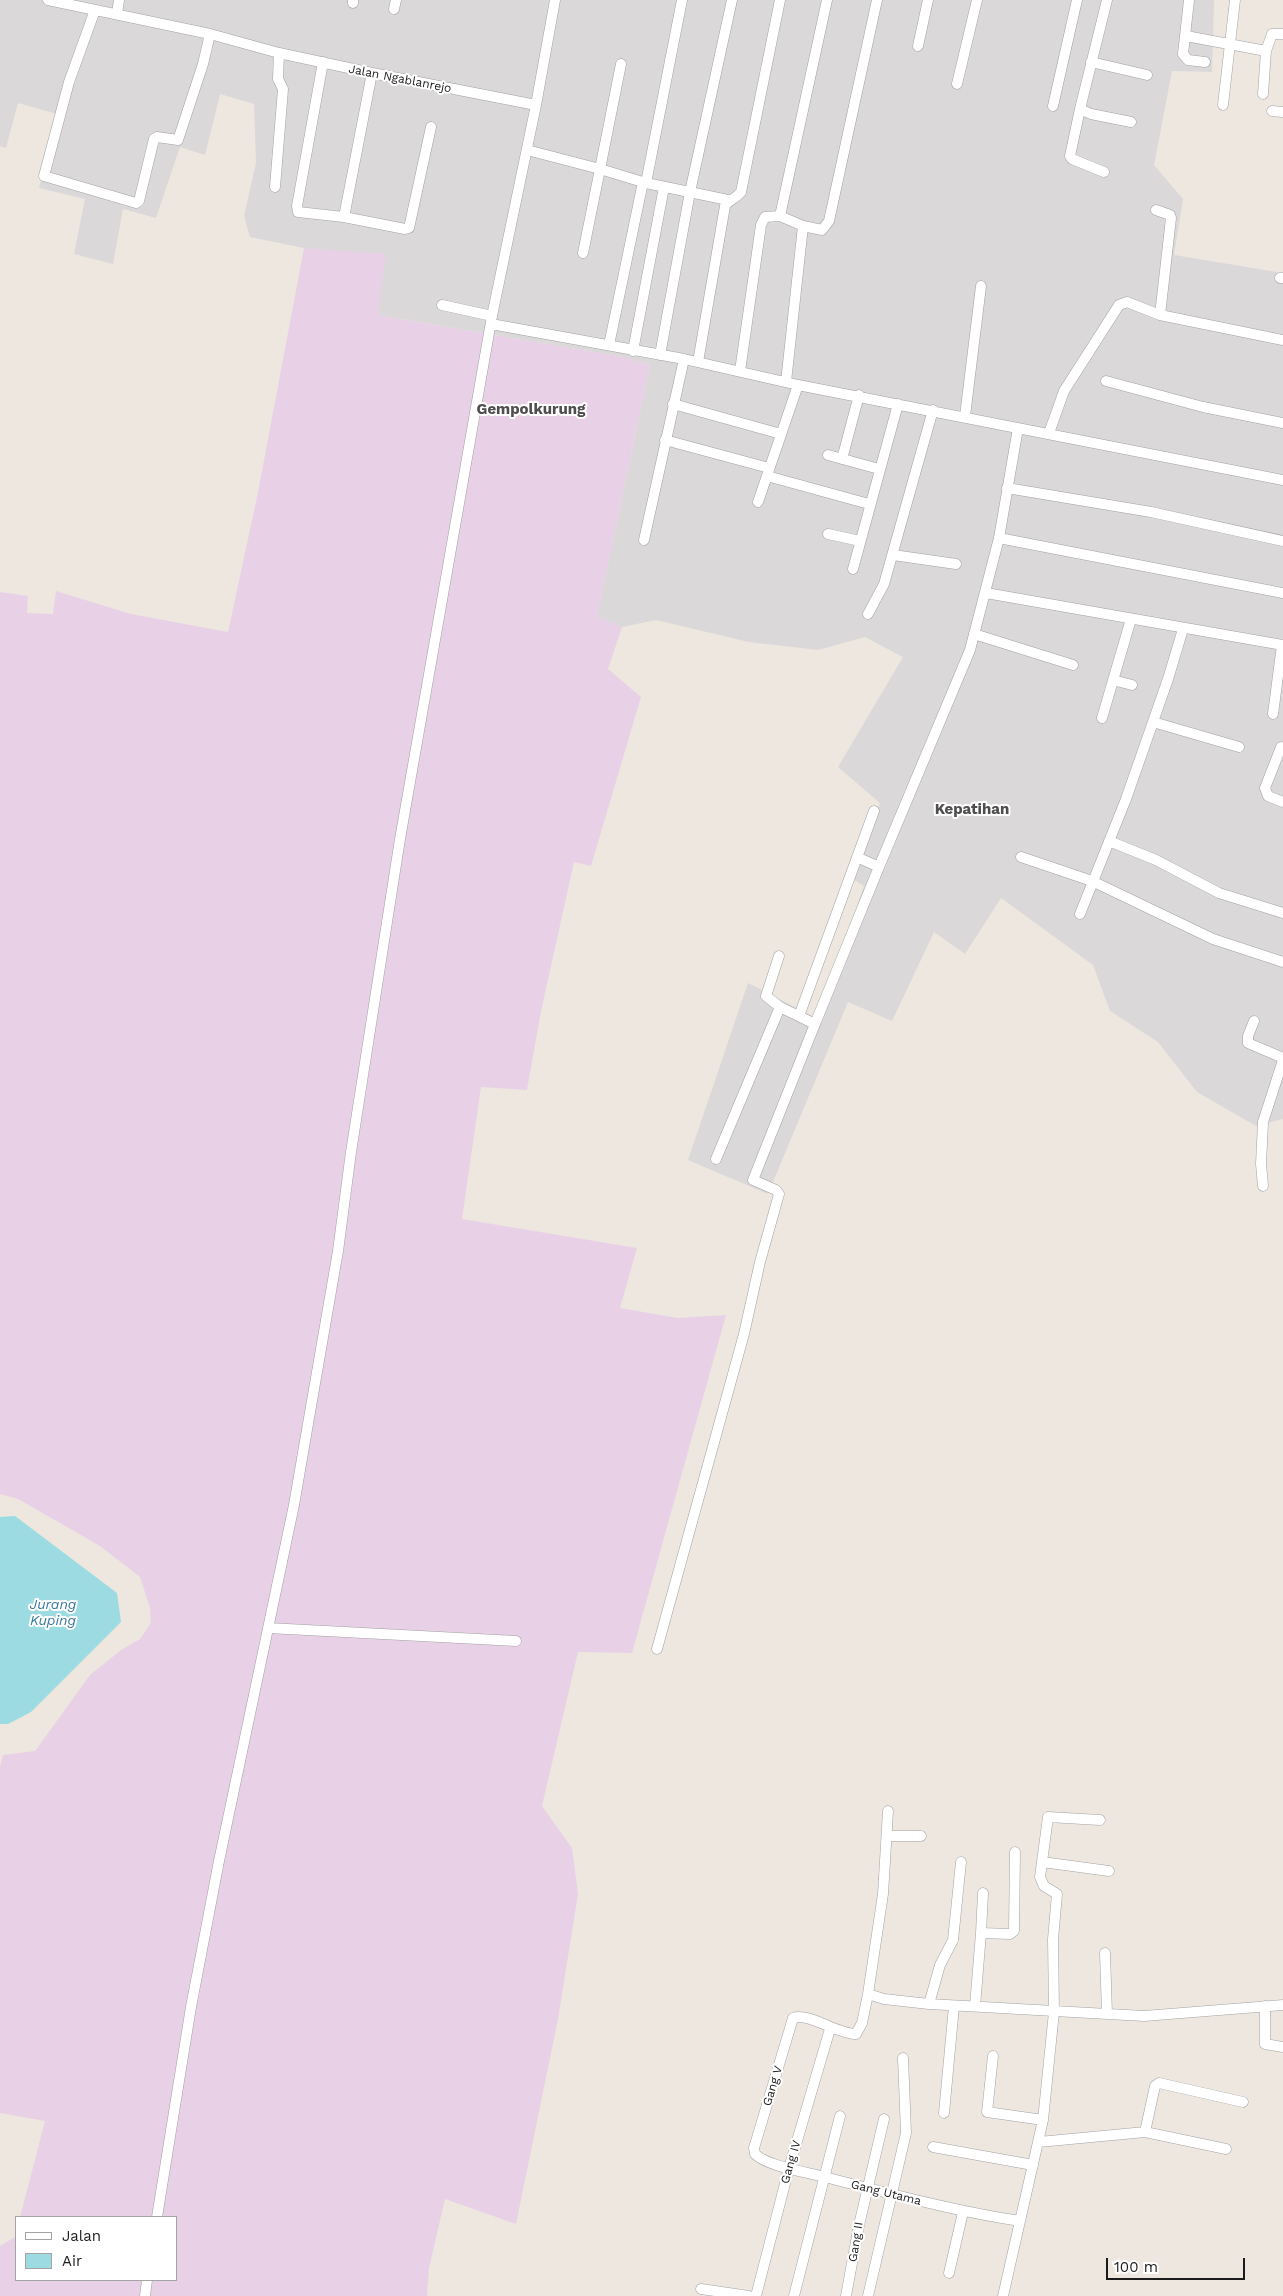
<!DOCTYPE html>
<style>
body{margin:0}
#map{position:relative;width:1283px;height:2296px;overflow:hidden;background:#eee7e0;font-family:"Work Sans",sans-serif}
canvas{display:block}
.legend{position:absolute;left:15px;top:2216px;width:162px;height:65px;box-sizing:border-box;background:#fff;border:1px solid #a4a4a4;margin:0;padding:6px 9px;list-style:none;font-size:15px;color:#1b1b1b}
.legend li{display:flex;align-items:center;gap:10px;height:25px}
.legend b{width:25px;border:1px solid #a4a4a4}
.scale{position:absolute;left:1106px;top:2258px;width:139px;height:22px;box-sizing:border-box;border:2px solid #1b1b1b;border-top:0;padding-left:6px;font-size:15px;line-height:18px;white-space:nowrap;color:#1b1b1b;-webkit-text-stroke:4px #fff;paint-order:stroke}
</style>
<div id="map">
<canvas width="1283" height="2296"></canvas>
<ul class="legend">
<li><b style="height:6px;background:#fff"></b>Jalan</li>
<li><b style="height:14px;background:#9bdbe1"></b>Air</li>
</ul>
<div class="scale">100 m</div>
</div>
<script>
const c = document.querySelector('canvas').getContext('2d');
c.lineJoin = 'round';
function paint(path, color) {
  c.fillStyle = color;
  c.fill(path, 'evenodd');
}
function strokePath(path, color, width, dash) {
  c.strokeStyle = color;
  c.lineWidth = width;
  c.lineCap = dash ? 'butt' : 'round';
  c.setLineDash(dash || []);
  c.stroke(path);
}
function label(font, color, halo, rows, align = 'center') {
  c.font = font + ' "Work Sans",sans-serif';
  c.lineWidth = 4;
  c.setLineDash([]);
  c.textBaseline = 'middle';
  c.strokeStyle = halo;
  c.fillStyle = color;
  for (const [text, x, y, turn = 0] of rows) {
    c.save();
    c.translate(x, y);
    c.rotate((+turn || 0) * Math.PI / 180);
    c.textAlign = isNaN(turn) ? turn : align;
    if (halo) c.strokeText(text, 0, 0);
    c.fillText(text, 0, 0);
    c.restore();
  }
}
const residential = new Path2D(`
 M0 0H1214L1212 72 1172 71 1154 165 1183 199 1174 255 1283 273V1119L1256 1126 1197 1092 1158 1042 1110 1011 1093 965 1001 898 965 954 934 932 892 1021 848 1002 768 1194 688 1160 748 983 816 1018 864 886 853 879 880 803 838 767 903 657 865 637 818 650 749 642 656 620 622 627 597 616 650 365 623 357 378 315 304 248 250 237 244 216 256 163 254 104 220 94 205 155 180 147 156 218 123 209 113 264 74 254 85 199 39 188 57 114 18 103 6 148 0 146Z`);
const industrial = new Path2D(`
 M304 248 386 254 378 315 623 357 650 365 597 616 622 627 608 669 641 697 591 866 574 862 541 1011 527 1090 481 1087 462 1219 637 1248 620 1308 678 1318 726 1315 632 1653 578 1652 542 1806 572 1848 578 1894 558 2019 516 2224 445 2199 429 2268 427 2296H0V2246L15 2237 16 2231V2280H176V2217H20L45 2121 0 2113V1767L3 1755 35 1751 90 1675 121 1650 140 1639 151 1623 150 1608 140 1577 100 1546 18 1499 0 1494V592L28 596 27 613 53 614 56 591 131 614 228 632 258 492Z`);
const water = new Path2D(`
 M15 1516 117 1593 121 1622 31 1712 8 1724H0V1517Z`);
const minor = new Path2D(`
 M48 0 210 34 279 53 372 73 536 105 492 316 400 839 351 1152 338 1251 309 1418 294 1505 219 1861 191 2007 157 2217
 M682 0 646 183 728 200
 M1107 0 1080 109 1091 114 1131 122
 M1189 0 1183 54 1188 60 1205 62
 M353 3V0
 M394 9 396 0
 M95 10 69 82 44 176 136 203 139 201 154 139 157 137 178 140 203 64 210 34
 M117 14 119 0
 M1186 36 1266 51
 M918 46 928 0
 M323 62 297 206 298 212 344 217 405 229 409 228 431 127
 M1091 62 1147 75
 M957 84 977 0
 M1263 94 1266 51 1272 34H1283
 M536 105 555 0
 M1223 105 1235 0
 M1053 106 1077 0
 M1080 109 1070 156 1072 159 1104 172
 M1272 111 1283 112
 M527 150 600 169 621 64
 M275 187 283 89 278 79 279 53
 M1156 210 1170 215 1171 218 1160 315 1283 340
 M780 216 803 226
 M344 217 372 73
 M583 253 600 169 646 183
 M1280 278H1283
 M442 305 492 316
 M491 324 684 359 798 385 1283 480
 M609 345 643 182
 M633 351 664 187
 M660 355 690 192 732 0
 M698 362 725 206C729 199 736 199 741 192L780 0
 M740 371 761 225 765 217 780 216 827 0
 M1106 381 1203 407 1283 423
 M786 382 803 226 822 230 829 221 877 0
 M673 404 781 434
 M965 416 981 286
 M1049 433 1064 391 1119 305 1127 302 1160 315
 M665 440 769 468
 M828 455 879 469
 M842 459 859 395
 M767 476 869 504
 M1007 488 1151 512 1283 541
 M758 502 798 385
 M828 534 860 541
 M999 538 1283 593
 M644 540 684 359
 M893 555 956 564
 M853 569 898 404
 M986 593 1283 645
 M868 614 884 584 933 410
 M974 634 1073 665
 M1113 680 1132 685
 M1273 714 1282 645
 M1102 718 1131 619
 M1153 722 1239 747
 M1281 747 1265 788 1268 796 1283 802
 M1109 841 1156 860 1219 893 1283 913
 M1021 857 1092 881 1213 939 1283 962
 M859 858 879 867
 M1080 914 1126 799 1168 679 1183 629
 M779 956 766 996 780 1007
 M799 1016 874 811
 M1254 1021 1248 1036V1043L1283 1058
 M716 1159 780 1007 815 1024 879 867 970 650 999 538 1018 428
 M1263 1186 1261 1164 1263 1122 1283 1060
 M268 1628 516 1641
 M657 1649 744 1334 760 1262 779 1194 776 1190 753 1180 815 1024
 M888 1811 883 1894 868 1994 884 1999 929 2004 1144 2016 1283 2005
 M887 1836H921
 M1042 1862 1109 1871
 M981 1933 983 1893
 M1105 1953 1107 2014
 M868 1994 862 2023 856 2034C837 2034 808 2012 793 2018L754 2148 755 2154C767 2166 806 2172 824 2177 889 2193 953 2211 1020 2221
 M929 2004 940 1965 953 1940 961 1862
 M975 2006 981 1933 1010 1934 1014 1931 1015 1852
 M1265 2006V2044L1283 2047
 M993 2056 987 2112 1043 2120
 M944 2113 954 2006
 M1145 2132 1155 2086 1159 2083 1243 2102
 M1039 2142 1145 2132 1226 2149
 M933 2147 1033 2165
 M949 2273 963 2212
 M701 2289 749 2296
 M145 2296 147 2280
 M756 2296 789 2168 830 2029
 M794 2296 840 2116
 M846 2296 859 2225 884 2119
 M868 2296 906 2133 903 2058
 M1003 2296 1043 2120 1054 2012 1053 1939 1057 1894 1044 1886 1040 1877 1048 1817 1100 1820`);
const streetNames = [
 ["Jalan Ngablanrejo",400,79,11],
 ["Gang V",773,2086,-73],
 ["Gang IV",791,2162,-74],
 ["Gang Utama",886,2193,14],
 ["Gang II",856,2242,-81]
];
const waterNames = [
 ["Jurang",53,1605],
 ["Kuping",53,1621]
];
const quarterNames = [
 ["Gempolkurung",531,410],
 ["Kepatihan",972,810]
];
paint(residential, '#dad8d8');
paint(industrial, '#e8d1e7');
paint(water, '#9bdbe1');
strokePath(minor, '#a2a2a2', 11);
strokePath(minor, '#fff', 10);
label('12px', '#1b1b1b', '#fff', streetNames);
label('italic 14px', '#39789b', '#fff', waterNames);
label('bold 15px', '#4e4e4e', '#fff', quarterNames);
</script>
